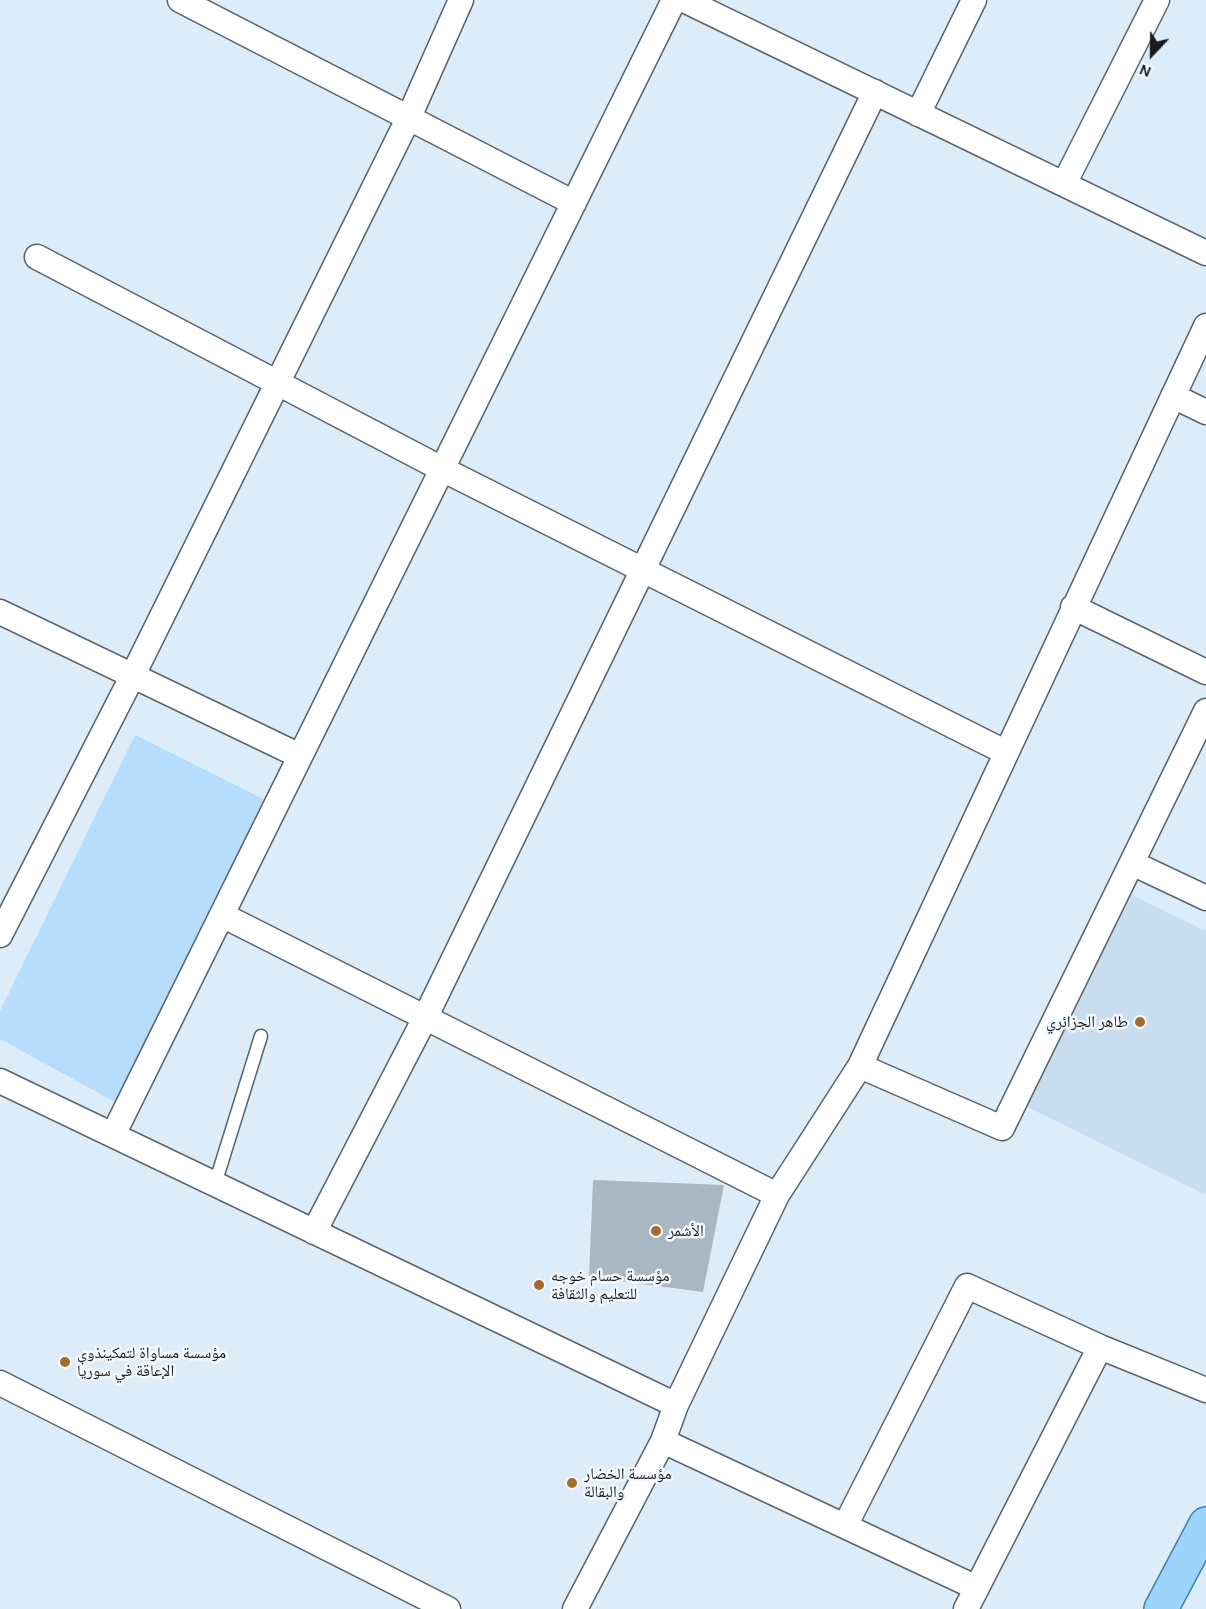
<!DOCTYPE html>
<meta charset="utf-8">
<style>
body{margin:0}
#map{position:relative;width:1206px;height:1609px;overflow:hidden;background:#ddecf9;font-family:Karla,sans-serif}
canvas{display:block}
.north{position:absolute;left:1122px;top:24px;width:60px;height:60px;-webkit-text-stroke:4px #f2f8fd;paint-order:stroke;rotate:202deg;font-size:16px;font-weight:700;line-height:24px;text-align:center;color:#151b1f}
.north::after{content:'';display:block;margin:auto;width:21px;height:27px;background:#151b1f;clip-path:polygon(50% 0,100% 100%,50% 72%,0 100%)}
</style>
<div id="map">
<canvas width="1206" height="1609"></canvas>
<div class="north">N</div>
</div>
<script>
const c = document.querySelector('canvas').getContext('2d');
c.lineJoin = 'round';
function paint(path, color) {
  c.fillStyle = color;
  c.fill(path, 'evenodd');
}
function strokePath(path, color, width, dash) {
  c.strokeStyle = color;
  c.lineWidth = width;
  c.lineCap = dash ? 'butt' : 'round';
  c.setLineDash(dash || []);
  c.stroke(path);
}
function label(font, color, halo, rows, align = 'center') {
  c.font = font + ' Karla,"Noto Naskh Arabic",sans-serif';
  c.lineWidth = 5;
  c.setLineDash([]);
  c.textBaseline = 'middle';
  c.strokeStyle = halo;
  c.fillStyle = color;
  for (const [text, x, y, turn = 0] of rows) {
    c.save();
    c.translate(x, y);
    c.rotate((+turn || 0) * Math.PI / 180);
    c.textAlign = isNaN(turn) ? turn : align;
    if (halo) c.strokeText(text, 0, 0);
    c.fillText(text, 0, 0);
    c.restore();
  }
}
const built = new Path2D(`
 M1126 892 1206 931V1195L1021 1104Z`);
const green = new Path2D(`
 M135 735 265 800 115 1102 0 1039V1011Z`);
const building = new Path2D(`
 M593 1180 724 1185 703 1292 589 1277Z`);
const lane = new Path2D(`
 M215 1184 261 1036`);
const street = new Path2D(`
 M180 0 574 203
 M684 0 1206 253
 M918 114 974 0
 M1064 184 1157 0
 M37 257 442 469 1005 752
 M1173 396 1206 412
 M1073 607 1206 672
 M0 612 300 756
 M1132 863 1206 898
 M222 915 777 1195
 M0 935 133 675 409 117 461 0
 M860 1066 1002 1128 1206 711
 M0 1081 676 1405
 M113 1135 674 0
 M314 1232 425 1018 875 92
 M0 1383 448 1609
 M663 1441 977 1588
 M845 1526 967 1286 1100 1347 1206 1390
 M575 1609 663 1441 676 1405 777 1195 860 1066 1206 326
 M966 1609 1100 1347`);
const primary = new Path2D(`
 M1161 1609 1206 1524`);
const markers = [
 [1140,1022,6,"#a76a2e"],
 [656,1231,6,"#a76a2e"],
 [539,1285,6,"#a76a2e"],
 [65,1362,6,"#a76a2e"],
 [572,1483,6,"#a76a2e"]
];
const poiNames = [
 ["طاهر الجزائري",1128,1022,"right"],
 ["الأشمر",668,1231],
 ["مؤسسة حسام خوجه",551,1276],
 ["للتعليم والثقافة",551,1294],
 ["مؤسسة مساواة لتمكينذوي",77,1353],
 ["الإعاقة في سوريا",77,1371],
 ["مؤسسة الخضار",584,1474],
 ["والبقالة",584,1492]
];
paint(built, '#c8deef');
paint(green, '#b7ddfc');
paint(building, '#a9b7c3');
strokePath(lane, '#57646e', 15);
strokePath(street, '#57646e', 27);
strokePath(primary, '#4280ad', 36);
strokePath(lane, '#fff', 12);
strokePath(street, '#fff', 24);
strokePath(primary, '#9cd4fb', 33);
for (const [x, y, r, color] of markers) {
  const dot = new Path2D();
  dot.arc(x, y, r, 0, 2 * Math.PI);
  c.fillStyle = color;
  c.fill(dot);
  strokePath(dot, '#f2f8fd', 2);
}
label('16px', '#151b1f', '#f2f8fd', poiNames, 'left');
</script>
